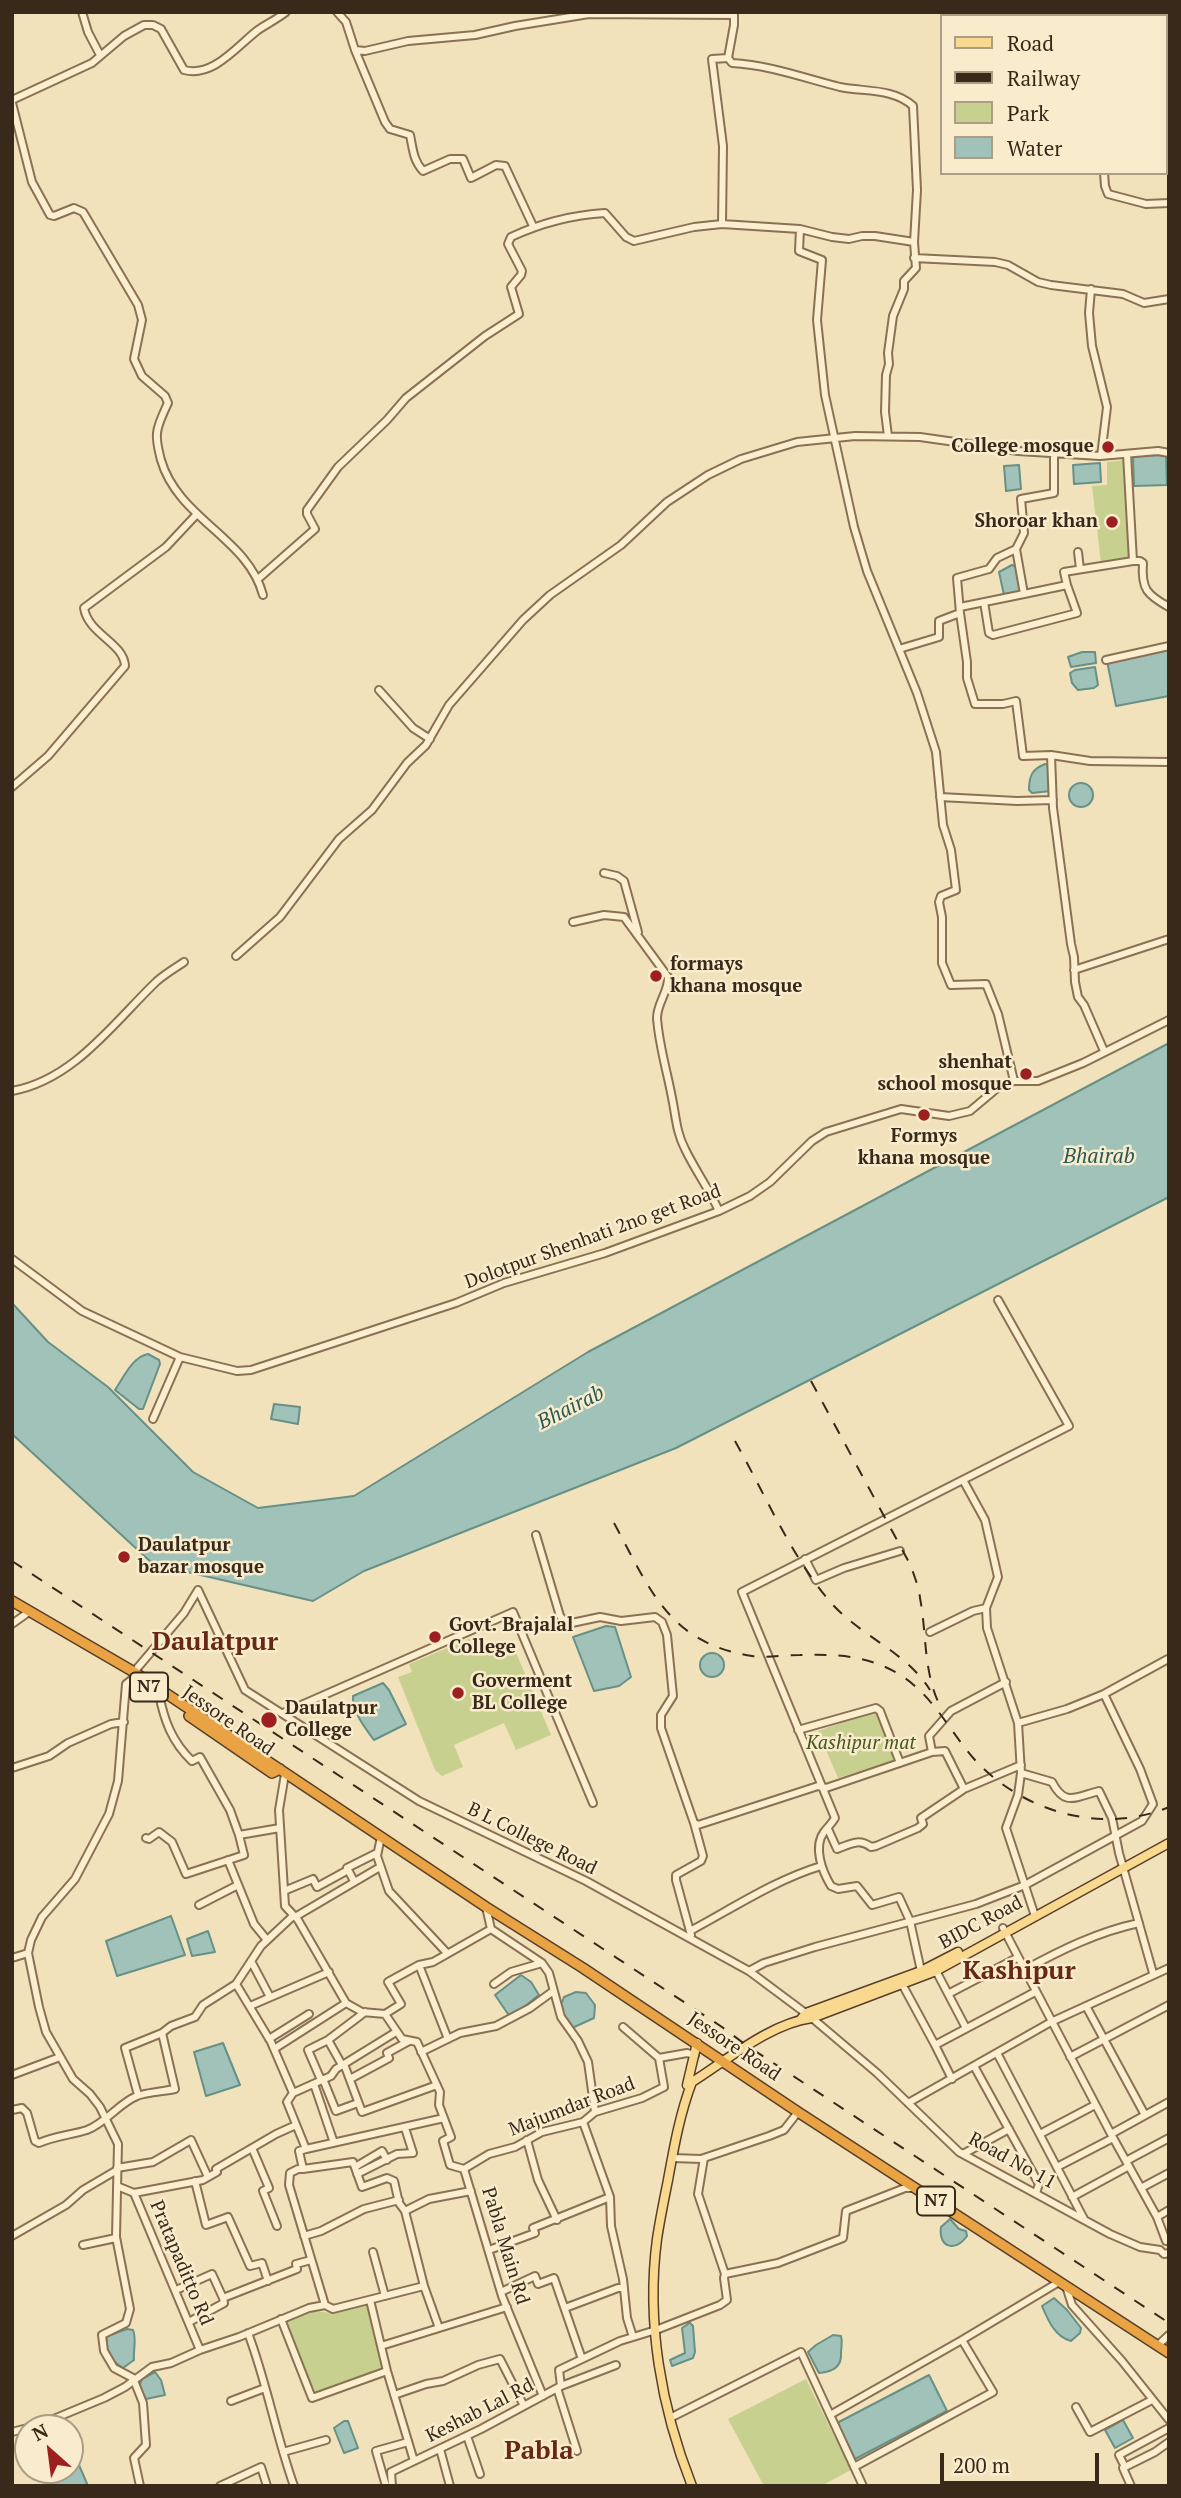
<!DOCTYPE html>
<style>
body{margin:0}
#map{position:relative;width:1181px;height:2498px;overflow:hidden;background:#f1e2bc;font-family:"PT Serif",serif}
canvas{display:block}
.frame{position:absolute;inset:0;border:14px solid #38291a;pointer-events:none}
.legend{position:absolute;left:940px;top:14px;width:228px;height:161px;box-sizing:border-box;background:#f8eccc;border:2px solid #ab9e85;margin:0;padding:9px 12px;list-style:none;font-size:21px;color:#38291a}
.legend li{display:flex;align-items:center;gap:14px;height:35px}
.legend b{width:35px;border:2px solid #ab9e85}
.north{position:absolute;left:14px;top:2414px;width:70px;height:70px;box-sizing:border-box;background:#f8eccc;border:2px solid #ab9e85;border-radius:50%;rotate:332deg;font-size:19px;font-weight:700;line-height:28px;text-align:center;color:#38291a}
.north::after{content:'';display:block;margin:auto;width:24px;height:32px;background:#9d2020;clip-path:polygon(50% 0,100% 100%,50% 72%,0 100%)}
.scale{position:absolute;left:940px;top:2453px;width:159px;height:32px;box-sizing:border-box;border:4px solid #38291a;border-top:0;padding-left:9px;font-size:21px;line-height:24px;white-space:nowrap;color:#38291a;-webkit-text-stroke:5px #f8eccc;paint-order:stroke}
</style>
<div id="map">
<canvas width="1181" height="2498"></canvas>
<div class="frame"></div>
<ul class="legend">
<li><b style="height:9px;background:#f9d98f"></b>Road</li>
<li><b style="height:9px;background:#38291a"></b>Railway</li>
<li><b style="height:19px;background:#c7d08f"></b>Park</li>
<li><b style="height:19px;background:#a0c2b8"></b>Water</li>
</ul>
<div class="north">N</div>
<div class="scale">200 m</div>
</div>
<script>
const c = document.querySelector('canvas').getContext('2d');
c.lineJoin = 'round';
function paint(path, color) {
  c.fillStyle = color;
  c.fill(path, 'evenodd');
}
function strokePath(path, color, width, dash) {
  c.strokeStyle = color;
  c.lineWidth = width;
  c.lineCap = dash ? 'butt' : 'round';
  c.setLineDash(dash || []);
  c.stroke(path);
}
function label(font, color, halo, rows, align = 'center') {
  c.font = font + ' "PT Serif",serif';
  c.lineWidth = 5;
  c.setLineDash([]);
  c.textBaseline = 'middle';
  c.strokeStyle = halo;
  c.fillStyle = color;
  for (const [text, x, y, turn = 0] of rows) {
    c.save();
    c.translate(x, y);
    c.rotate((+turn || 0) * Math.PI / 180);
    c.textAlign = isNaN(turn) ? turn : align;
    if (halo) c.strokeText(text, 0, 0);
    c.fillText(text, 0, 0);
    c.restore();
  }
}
const green = new Path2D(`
 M1126 460 1129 559 1101 563 1092 486 1107 485V462Z
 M476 1636 484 1653 511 1641 551 1735 516 1750 504 1723 454 1745 463 1767 442 1776 435 1770 398 1677 412 1672 409 1664Z
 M871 1712H876L880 1715 896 1760 838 1778 818 1731Z
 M366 2304 384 2369 313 2396 285 2322 315 2311 333 2313Z
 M806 2379 851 2470 821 2486H764L728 2419Z`);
const water = new Path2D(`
 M1166 455 1167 485 1134 486 1133 456Z
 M1100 463 1101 482 1074 484 1073 465Z
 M1019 465 1021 489 1006 491 1004 466Z
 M1012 565 1016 567 1022 591 1004 595 999 572Z
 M1169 648V696L1116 706 1107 661Z
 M1082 652H1095L1096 663 1071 667 1068 657Z
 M1095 667 1098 685 1094 688 1078 690 1072 683 1070 673 1075 670Z
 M1045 764 1048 765 1051 791 1032 793 1029 790C1029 776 1032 769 1045 764Z
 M1069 795a12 12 0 1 1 24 0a12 12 0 1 1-24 0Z
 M1169 1043V1197L676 1448 364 1571 313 1601 153 1564 12 1434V1303L48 1342 108 1387 193 1472 258 1508 354 1496 588 1352Z
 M148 1354 159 1360 160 1364 143 1409H139L115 1390C124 1377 132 1357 148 1354Z
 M274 1404 300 1407 298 1424 271 1419Z
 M606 1626 615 1627 631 1677 619 1686 594 1691 573 1637Z
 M700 1665a12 12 0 1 1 24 0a12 12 0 1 1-24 0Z
 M383 1683 389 1690 406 1724 374 1740C365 1728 352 1711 353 1696Z
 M171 1916 185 1955 117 1976 106 1941Z
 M208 1931 215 1952 192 1956 187 1939Z
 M521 1975 531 1982 539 1995 515 2014H508L495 1995Z
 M576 1992 586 1993 595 2005 594 2018 570 2029 560 2007 564 1997Z
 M223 2043 240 2085 206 2096 194 2052Z
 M950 2219 959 2229 966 2231 967 2236C955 2253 938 2247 941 2227Z
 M1054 2298 1067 2310 1081 2328 1080 2333 1071 2341C1055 2337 1048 2320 1042 2306Z
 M688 2321 693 2326 695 2352 693 2358 672 2366 670 2360 685 2353 682 2328 688 2324Z
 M127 2329 133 2330C137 2340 133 2349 134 2360L123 2368C111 2361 104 2350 107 2336Z
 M833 2335 841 2336C843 2343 841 2347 841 2353 842 2367 833 2372 819 2373L808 2352 816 2345Z
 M155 2372 161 2380 165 2395 146 2399 139 2387 142 2379Z
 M929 2375 947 2411 855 2459 837 2423Z
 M1123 2420 1133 2438 1115 2448 1105 2430Z
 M344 2421H348L358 2448 344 2453 334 2428Z
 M76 2458 88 2486H53L52 2470H70V2459Z`);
const minor = new Path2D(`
 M82 12 88 32 100 55
 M337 12 346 22 355 50 385 122 390 129 410 135C413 149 413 160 423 171L450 159H463L471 178 496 165 505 166 533 226
 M1043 12 1044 16
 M355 50 365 51 408 41 475 35 515 26 589 14 734 15V25L728 58 712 59 723 146 722 224
 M728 58 732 63C770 65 804 78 840 87 864 92 894 88 913 106L917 190 914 242
 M12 100 92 63 124 36 144 25H153L161 29 184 70C213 78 237 46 258 30 267 24 277 19 286 12
 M12 103 32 182 50 215 54 216 74 208 83 212 138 305 142 320 134 359 142 376 165 396 168 403C164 412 158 423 157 433 156 442 159 452 161 460 178 519 248 538 263 595
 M1104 173 1105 186 1108 194 1146 204 1169 203
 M800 229 832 237 849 239 862 236H875L914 242 916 268 904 281V289L893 316 888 353 889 364 886 375 885 412 888 436
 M914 258 995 262 1008 265 1038 282 1051 285 1123 294 1144 303 1169 299
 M1091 289 1089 313 1092 346 1107 407 1101 456
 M1078 552 1080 569
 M1133 561H1140L1143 563C1141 589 1147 595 1169 607
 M258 579 315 529 307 514V510L338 467 387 420 406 398 485 336 519 314 511 287 521 275 522 271 508 244 511 237C541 223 572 215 605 213L626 237 634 241 694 227 722 224 800 229 799 251 822 260 817 320 825 395 854 527 867 571 899 649 939 637V621L960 613 957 578 989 569 997 558 1016 549 1024 533 1021 499 1054 493V453
 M1024 594 1067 585 1064 572 1133 561 1127 454
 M984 602 989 633 993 635 1077 613 1067 585
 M960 607 1024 594 1016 549
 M960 613 967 662V678L975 704H1003L1016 701 1023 756 1051 755 1053 808 1071 944 1074 957 1075 982 1078 997 1084 1005 1104 1051
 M899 649 917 693 936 752 943 825 951 850 956 890 941 896 939 902 942 917V963L951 985 986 984 998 1014 1014 1081
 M1106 660 1169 646
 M379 690 413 728 430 739
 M1051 755 1090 761 1169 762
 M12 787 48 756 125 666C124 643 88 634 84 608L166 547 196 515
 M940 797 1017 801 1053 800
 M604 873 617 876 624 881 638 932
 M573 922 604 915 624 917 668 977C669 991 657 1003 657 1018 659 1047 668 1074 673 1103 676 1119 677 1134 685 1149 695 1170 709 1189 719 1211
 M236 956 280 917 339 839 372 810 407 763 426 745 449 705 523 620 550 595 621 545 667 502 708 475 741 459 797 442 855 436 920 437 1018 451 1100 456 1158 451 1169 453
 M1074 970 1169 939
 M12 1091C74 1080 114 1022 157 981 165 974 175 968 184 962
 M12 1259 82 1311 180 1357
 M153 1419 180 1357 237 1371 251 1370 456 1303 504 1283 605 1253 719 1211 750 1196 770 1182 812 1141 826 1132 901 1109 949 1116 970 1111 1001 1085 1014 1081H1038L1083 1063 1169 1020
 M963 1480 985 1520 998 1577 986 1608 987 1628 1018 1723 1021 1773 1018 1795 1006 1828 1034 1913
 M536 1535 560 1616 567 1624 600 1617 621 1621 655 1617 662 1622 667 1635 673 1696 661 1715V1728L694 1823 698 1825 818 1786 826 1788 932 1752 929 1736 951 1711 1006 1682
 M805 1559 816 1580 844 1568 900 1551
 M198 1590 245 1690 419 1801 586 1881 749 1971 812 2018 877 2073 959 2152 1110 2234 1140 2247 1160 2250 1164 2254 1169 2253
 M12 1624 26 1614
 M930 1632 973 1611 986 1608
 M159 1694C164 1720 172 1742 192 1761L200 1757 230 1810 239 1835
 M283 1713 513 1612 593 1803
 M1018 1723 1067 1709 1104 1694 1168 1659
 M798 1730 876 1708 880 1711 900 1763
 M932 1752 945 1751 964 1789
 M12 1768 49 1756 68 1743 111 1724 124 1722
 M1021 1773 1052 1782C1065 1807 1075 1797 1099 1791L1112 1818 1119 1853 1153 1973
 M285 1774 279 1810 285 1906 298 1920 346 2003 362 2012 385 2014
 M828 1829 837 1849C850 1844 859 1838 871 1847L876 1846 918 1828 923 1824 921 1818 964 1789 1021 1765
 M381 1837 377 1856 389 1891 447 1953
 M146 1838 149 1839 159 1832 172 1842 186 1874 244 1855 239 1835 280 1828
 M228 1860 254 1924 267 1940
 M354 1881 347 1868 377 1853
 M284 1891 313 1879 317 1887 348 1870
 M199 1905 238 1885
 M486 1907 491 1929 542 1963 549 1973 561 2017 578 2041 588 2062 595 2112
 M295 1917 380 1867
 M1003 1928 1111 2134 1157 2217 1166 2241
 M690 1931C733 1908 775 1880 821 1866
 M691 1935 676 1880V1875L701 1861 703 1856 694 1823
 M12 1958 28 1953
 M251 1961 270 1997
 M419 1965 448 2039
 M934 1967 966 2028
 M1024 1970C1061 1950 1097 1932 1139 1923
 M749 1971 764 1963 815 1947 976 1904 1025 1885 1142 1821 1153 1804 1140 1769 1104 1694
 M921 1971 910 1921 899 1897 872 1905 857 1886 838 1889 831 1886C822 1871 813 1847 824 1832 828 1827 832 1823 835 1818L742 1592 1069 1426 998 1300
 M901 1982 935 2045
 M236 1984 271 2042 293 2093
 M494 1984 511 1972 542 1963
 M948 1994 1017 1958
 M250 2006 329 1972
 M1086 2006 1145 2115
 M385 2014 402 2039 417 2042 440 2092 439 2105 451 2137 443 2141 450 2165 464 2169
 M385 2014 401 2004 388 1982 419 1965 433 1962 491 1929
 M623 2027 659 2058 687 2053 695 2055
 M269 2039 309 2014
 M328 2040 342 2065
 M274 2049 346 2003
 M421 2052 460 2033 496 2026 530 2008 552 1992
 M997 2053 1084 2219
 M1070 2057 1169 2005
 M344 2064 362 2112 437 2085
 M974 2066 1039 2184 1036 2193
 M12 2075 60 2057
 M323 2079 336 2111 358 2103
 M350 2079 389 2058 387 2053 409 2041
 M952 2079 935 2045 1035 1992
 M321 2080 308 2050 328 2040 365 2012
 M314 2084 334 2143
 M293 2093 287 2102 306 2149 299 2151 303 2169H298L290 2173 289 2185 325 2305 333 2309 424 2286 405 2211 429 2199 471 2191
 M293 2093 331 2076 336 2069 396 2032
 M138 2095 125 2048 162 2033
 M908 2103 1051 2022 1169 1968
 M12 2110 22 2108 27 2113 35 2141 39 2143C55 2136 71 2135 87 2130 106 2123 119 2103 137 2096 144 2093 165 2091 175 2089L162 2033 171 2026 195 2017 203 2005 236 1984 261 1946 293 1916
 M583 2122 610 2197 611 2226 623 2279 627 2318 633 2337
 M1040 2134 1095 2105
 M1111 2134 1169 2102
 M527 2140 538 2180 557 2220
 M252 2148 269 2188 263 2191 277 2226
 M306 2149 444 2118
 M963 2154 1009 2129
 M672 2158 701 2159 769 2136 784 2130 798 2112
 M704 2158 698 2194 725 2274
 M1126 2161 1169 2138
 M355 2167 382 2151 387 2160
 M1057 2167 1113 2138
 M117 2168 153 2162 191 2140 208 2177
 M303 2169 353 2162 362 2187 387 2178 394 2181 399 2203 405 2211
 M464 2169 489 2154 515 2147 542 2132 583 2122 595 2112 642 2098 664 2087 659 2058
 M464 2169 502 2296 543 2396
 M357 2174 397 2154 413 2153 405 2128
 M195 2181 206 2225 228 2217 250 2266 262 2263 268 2281
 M117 2186 134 2193 200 2350
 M1141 2188 1169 2173
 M134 2193 203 2180 217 2172 216 2169 276 2134 296 2125
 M1072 2197 1129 2166
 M1157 2217 1169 2210
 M12 2236 66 2205 83 2190 117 2170
 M304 2236 321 2231 364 2209 399 2200
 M83 2245 116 2238
 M489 2250 535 2233 533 2228 610 2197
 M373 2252 385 2296
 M424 2286 439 2328
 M1066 2286 1072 2305 1122 2361 1169 2420
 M176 2290 212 2274 223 2298
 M501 2292 535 2276 538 2284 554 2278 582 2359
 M370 2300 387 2371 414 2461
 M565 2308 618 2288H624
 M281 2319 312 2398 387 2371
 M189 2322 224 2303 223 2298 297 2269 296 2264 311 2260
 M248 2333C267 2383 276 2436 294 2486
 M381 2346 507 2307
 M1157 2346 1169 2335
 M561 2386 616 2365
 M557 2388 577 2451
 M394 2395 426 2384 443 2381 478 2365 500 2359 524 2406
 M231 2401 265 2388
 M1076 2407 1090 2432 1152 2400
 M830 2415 962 2340
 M670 2418 801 2352 863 2486
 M12 2432 39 2425 104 2398 125 2387 152 2367 171 2363 200 2350 239 2337 309 2308 325 2305
 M467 2436 480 2474
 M440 2449 450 2486
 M283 2452 326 2440
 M854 2467 993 2392 962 2340 1059 2282
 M1125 2467 1119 2455 1169 2428
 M140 2486 134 2458 146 2445 143 2403 133 2378 114 2368 104 2351 102 2335 126 2323 130 2309 116 2237 118 2144 100 2107 90 2094 73 2079 46 2032 39 2007 28 1953 31 1940 42 1917 75 1879 109 1814 118 1781 126 1684 135 1677 134 1672 184 1613 198 1590
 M220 2486 261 2467 267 2486
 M386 2486 376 2451 408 2442
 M392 2486 391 2472 481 2429 561 2386 559 2370 620 2341 656 2330 720 2305 727 2300 724 2278 725 2274 778 2263 843 2238 846 2211 905 2188H914
 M1131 2486 1123 2468 1155 2452 1169 2442`);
const major = new Path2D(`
 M801 2019 806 2013 921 1971 958 1952
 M687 2085 697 2043
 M692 2486C661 2408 646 2322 657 2239 660 2219 664 2200 668 2180 674 2147 680 2113 692 2082 727 2060 771 2023 812 2018L936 1971 1169 1843`);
const highway = new Path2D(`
 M12 1601 134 1672 486 1907 583 1968 798 2112 1169 2353
 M189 1716 272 1773 280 1769`);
const rail = new Path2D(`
 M811 1381 911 1566C914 1576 919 1587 920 1598 927 1635 923 1671 940 1706
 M735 1441C765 1494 793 1561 834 1606 863 1637 907 1653 930 1690
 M614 1523C650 1589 668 1643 752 1656 767 1658 785 1655 800 1655 835 1654 866 1655 897 1673 933 1694 949 1731 975 1760 1023 1812 1102 1835 1169 1807
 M12 1561 722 2027 746 2045 1169 2323`);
const markers = [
 [1108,447,7,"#9d2020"],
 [1112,522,7,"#9d2020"],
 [656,976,7,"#9d2020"],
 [1026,1074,7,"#9d2020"],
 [924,1115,7,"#9d2020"],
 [124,1557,7,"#9d2020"],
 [435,1637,7,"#9d2020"],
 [458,1693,7,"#9d2020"],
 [269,1720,9,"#9d2020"]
];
const shields = [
 [149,1687,38],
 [936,2201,38]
];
const shieldNames = [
 ["N7",149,1687],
 ["N7",936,2201]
];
const poiNames = [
 ["College mosque",1094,447,"right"],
 ["Shoroar khan",1098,522,"right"],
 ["formays",670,965],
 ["khana mosque",670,987],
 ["shenhat",1012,1063,"right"],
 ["school mosque",1012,1085,"right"],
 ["Formys",924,1137,"center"],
 ["khana mosque",924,1159,"center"],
 ["Daulatpur",138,1546],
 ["bazar mosque",138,1568],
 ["Govt. Brajalal",449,1626],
 ["College",449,1648],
 ["Goverment",472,1682],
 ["BL College",472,1704],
 ["Daulatpur",285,1709],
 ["College",285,1731]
];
const streetNames = [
 ["Dolotpur Shenhati 2no get Road",593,1237,-20],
 ["Jessore Road",228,1721,35],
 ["B L College Road",532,1839,26],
 ["BIDC Road",981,1923,-28],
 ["Jessore Road",734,2047,34],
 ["Majumdar Road",572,2107,-21],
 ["Road No 11",1012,2161,29],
 ["Pabla Main Rd",505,2246,73],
 ["Pratapaditto Rd",181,2263,67],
 ["Keshab Lal Rd",480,2411,-27]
];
const parkNames = [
 ["Kashipur mat",861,1744]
];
const waterNames = [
 ["Bhairab",1099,1157],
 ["Bhairab",571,1408,-27]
];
const districtNames = [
 ["Daulatpur",215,1643],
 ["Kashipur",1019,1972],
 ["Pabla",539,2452]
];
paint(green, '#c7d08f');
paint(water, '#a0c2b8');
strokePath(water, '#679086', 2);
strokePath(minor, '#8a7154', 10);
strokePath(major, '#573f29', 11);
strokePath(highway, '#573f29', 12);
strokePath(minor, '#fbefcf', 6);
strokePath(major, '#f9d98f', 8);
strokePath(highway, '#e9a244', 9);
strokePath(rail, '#38291a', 2, [12, 12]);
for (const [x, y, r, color] of markers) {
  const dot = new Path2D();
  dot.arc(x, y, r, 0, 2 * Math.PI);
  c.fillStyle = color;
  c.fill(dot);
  strokePath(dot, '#f8eccc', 2.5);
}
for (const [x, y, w] of shields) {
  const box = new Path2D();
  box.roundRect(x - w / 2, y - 14.5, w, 29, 5);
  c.fillStyle = '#f8eccc';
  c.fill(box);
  strokePath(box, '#38291a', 2);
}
label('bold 18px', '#38291a', null, shieldNames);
label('bold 19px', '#38291a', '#f8eccc', poiNames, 'left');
label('19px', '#38291a', '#f8eccc', streetNames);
label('italic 19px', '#48561f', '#f8eccc', parkNames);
label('italic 21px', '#285956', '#f8eccc', waterNames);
label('bold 26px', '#682816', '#f8eccc', districtNames);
</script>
